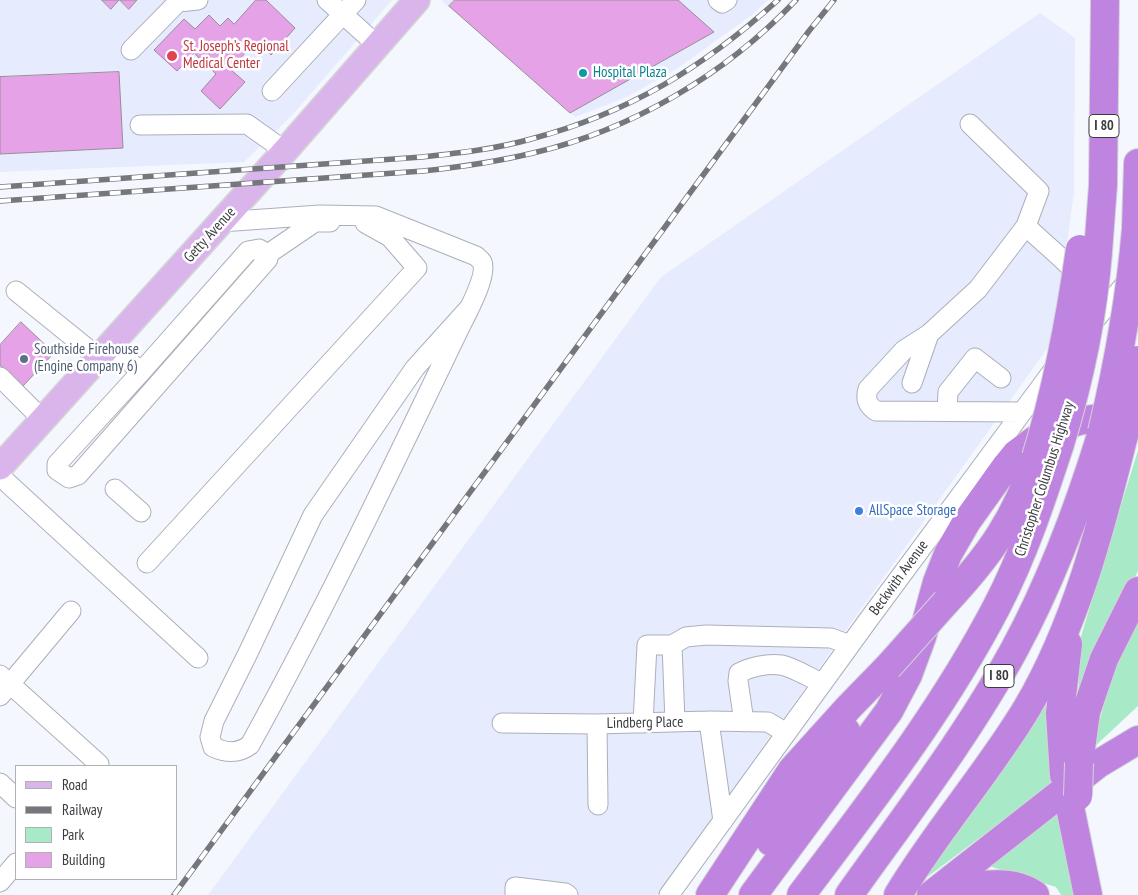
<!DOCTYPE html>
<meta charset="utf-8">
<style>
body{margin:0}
#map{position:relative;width:1138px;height:895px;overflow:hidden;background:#f5f7fe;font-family:"PT Sans Narrow",sans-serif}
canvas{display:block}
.legend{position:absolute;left:15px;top:765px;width:162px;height:115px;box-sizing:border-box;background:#fff;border:1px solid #b0b1b3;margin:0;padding:6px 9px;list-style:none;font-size:15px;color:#3a3b40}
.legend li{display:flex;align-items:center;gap:10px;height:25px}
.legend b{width:25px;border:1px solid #b0b1b3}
</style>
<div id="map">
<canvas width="1138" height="895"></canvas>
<ul class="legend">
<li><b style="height:6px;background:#d9b5ec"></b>Road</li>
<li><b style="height:6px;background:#75777c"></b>Railway</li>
<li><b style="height:14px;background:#a8eac7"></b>Park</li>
<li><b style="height:14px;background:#e5a2e6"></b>Building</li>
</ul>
</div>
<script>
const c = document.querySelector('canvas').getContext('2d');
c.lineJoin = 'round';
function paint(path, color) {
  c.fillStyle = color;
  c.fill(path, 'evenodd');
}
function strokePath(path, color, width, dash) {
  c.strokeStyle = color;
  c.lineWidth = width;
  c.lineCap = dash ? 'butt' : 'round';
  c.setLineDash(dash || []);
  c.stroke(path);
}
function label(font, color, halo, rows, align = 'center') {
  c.font = font + ' "PT Sans Narrow",sans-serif';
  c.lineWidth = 5;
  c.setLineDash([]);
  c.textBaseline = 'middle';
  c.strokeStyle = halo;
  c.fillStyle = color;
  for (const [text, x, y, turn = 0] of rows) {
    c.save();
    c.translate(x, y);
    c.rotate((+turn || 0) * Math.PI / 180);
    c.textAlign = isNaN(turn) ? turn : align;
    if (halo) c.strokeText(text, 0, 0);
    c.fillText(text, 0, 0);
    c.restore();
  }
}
const built = new Path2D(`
 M0 0H392L294 113 244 162 0 172Z
 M441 0H768L753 14 681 66 627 97 575 117Z
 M1040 13 1075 38 1074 192 1054 339 657 895H208L661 277Z`);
const green = new Path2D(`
 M1138 450V571L1093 669 1079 717 1078 646Z
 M1138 618V706L1091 750 1112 677Z
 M1058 677 1059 778 926 878Z
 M1060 809 1080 895H1061L1056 887 989 866Z`);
const building = new Path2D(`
 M102 0H119L111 9Z
 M120 0H137L129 9Z
 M256 0H266L295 28 271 55 262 46 255 53 250 48 230 69 245 82 220 109 201 91 216 74 194 53 177 71 154 50 184 19 195 29 209 15 220 26 228 18 234 24Z
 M455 0H678L714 32 570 113 449 6Z
 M119 72 123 148 0 154V77Z
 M21 322 54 353 23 386 0 365V345Z`);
const minor = new Path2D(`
 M327 0 377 45
 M718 0 722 3 727 0
 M131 50 178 2 198 0
 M272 91 356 0
 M970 124 1039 191 1026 226
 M140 125 247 124 285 151
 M221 222 320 215 376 216 476 256C478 258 481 260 482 262 488 275 466 315 460 327 392 468 325 609 250 745 238 754 226 753 213 747L210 737 214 721 248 653 313 515 415 368 470 307
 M259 249 268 254V259L78 475 69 478 57 470V464L141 372 248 251Z
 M268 254 315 222H330
 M16 291 99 358
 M1089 327 1131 277
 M111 345 141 372
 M0 377 43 420
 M912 383 929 334
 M947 411 948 392 975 358 1001 378
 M1022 412 876 411C867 405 865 399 868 389L904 350 929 334 978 289 1026 226C1044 244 1066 260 1082 280
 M0 476 198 658
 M115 489 141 512
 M147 563 417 268 390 237 365 223
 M672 645 686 637 706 635 831 638 850 645
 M0 675 99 764 97 766
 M0 696 71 611
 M709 721 723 821
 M744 722 738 681 739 673C750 667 768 663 781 665 793 667 810 678 822 683
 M502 723 597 724 709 721 768 722 778 728 784 734
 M643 723 647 645H672L675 722
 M597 724 598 805
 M0 783 16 798
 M0 882 16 863
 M515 895V887L565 893 568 895
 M669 895 869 619 1057 365`);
const major = new Path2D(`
 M0 467 285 151 417 0`);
const highway = new Path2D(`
 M1136 229 1138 163
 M1098 252 1103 185 1105 0
 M946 602C990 555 1016 518 1036 457
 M1079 763 1086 712 1104 659 1138 591
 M1064 775 1060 713 1068 644
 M1069 802 1088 895
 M771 842 846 731
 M710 895 792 770 849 707 888 667
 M753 895 889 711 908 675 922 637 937 582 948 554 967 521 1007 465 1016 454 1035 440 1064 426 1079 421 1105 417 1127 421
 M801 895C871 802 943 710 997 606 1024 554 1042 499 1060 444
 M849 895C906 815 967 736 1014 650 1052 580 1079 507 1102 432
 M898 895C937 830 988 773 1027 708 1076 625 1101 527 1124 435
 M931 895 1098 764 1138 740
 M935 895C965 888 1007 875 1035 895`);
const rail = new Path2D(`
 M0 187 422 157C459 153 496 149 531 139 629 113 704 67 778 0
 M0 201 423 171C460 167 496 162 533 153 632 130 726 74 796 0
 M174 895 809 31 834 0`);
const highwayBridge = new Path2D(`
 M1102 432C1118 365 1130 298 1136 229
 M1124 435 1138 360
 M1060 444C1079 382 1093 317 1098 252
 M1036 457C1057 388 1070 320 1080 249
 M888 667 946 602
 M1078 796 1079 763`);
const markers = [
 [172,56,6,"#e0444e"],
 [583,73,5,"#0f9aa8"],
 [24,359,5,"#5c6f8a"],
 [859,511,5,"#3f7fe0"]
];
const shields = [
 [1104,126,30],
 [999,676,30]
];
const shieldNames = [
 ["I 80",1104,126],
 ["I 80",999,676]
];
const healthNames = [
 ["St. Joseph’s Regional",183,47],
 ["Medical Center",183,64]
];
const cultureNames = [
 ["Hospital Plaza",593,73]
];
const streetNames = [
 ["Getty Avenue",210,235,-48],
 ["Christopher Columbus Highway",1045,479,-72],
 ["Beckwith Avenue",899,578,-54],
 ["Lindberg Place",645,723,-1]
];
const serviceNames = [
 ["Southside Firehouse",34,350],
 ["(Engine Company 6)",34,367]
];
const shopNames = [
 ["AllSpace Storage",869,511]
];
paint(built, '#e6ebfe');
paint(green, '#a8eac7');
paint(building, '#e5a2e6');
strokePath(building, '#978e97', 1);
strokePath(minor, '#acafba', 21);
strokePath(major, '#d4d4d5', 28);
strokePath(highway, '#d4d4d5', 30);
strokePath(minor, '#fff', 19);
strokePath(major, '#d9b5ec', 25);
strokePath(highway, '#bf83e0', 28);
strokePath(rail, '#75777c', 5.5);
strokePath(rail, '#fff', 4, [11]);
strokePath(highwayBridge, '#d4d4d5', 30, []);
strokePath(highwayBridge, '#bf83e0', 28);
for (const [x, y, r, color] of markers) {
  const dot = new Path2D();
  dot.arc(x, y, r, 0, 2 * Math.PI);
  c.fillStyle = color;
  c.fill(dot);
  strokePath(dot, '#fff', 2);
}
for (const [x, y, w] of shields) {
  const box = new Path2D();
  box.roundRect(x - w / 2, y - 11.5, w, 23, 4);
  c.fillStyle = '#fff';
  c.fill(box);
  strokePath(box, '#3a3b40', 1);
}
label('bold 14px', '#3a3b40', null, shieldNames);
label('15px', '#be3a42', '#fff', healthNames, 'left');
label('15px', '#0d838f', '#fff', cultureNames, 'left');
label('15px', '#3a3b40', '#fff', streetNames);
label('15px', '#4e5e75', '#fff', serviceNames, 'left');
label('15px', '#366cbe', '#fff', shopNames, 'left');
</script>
